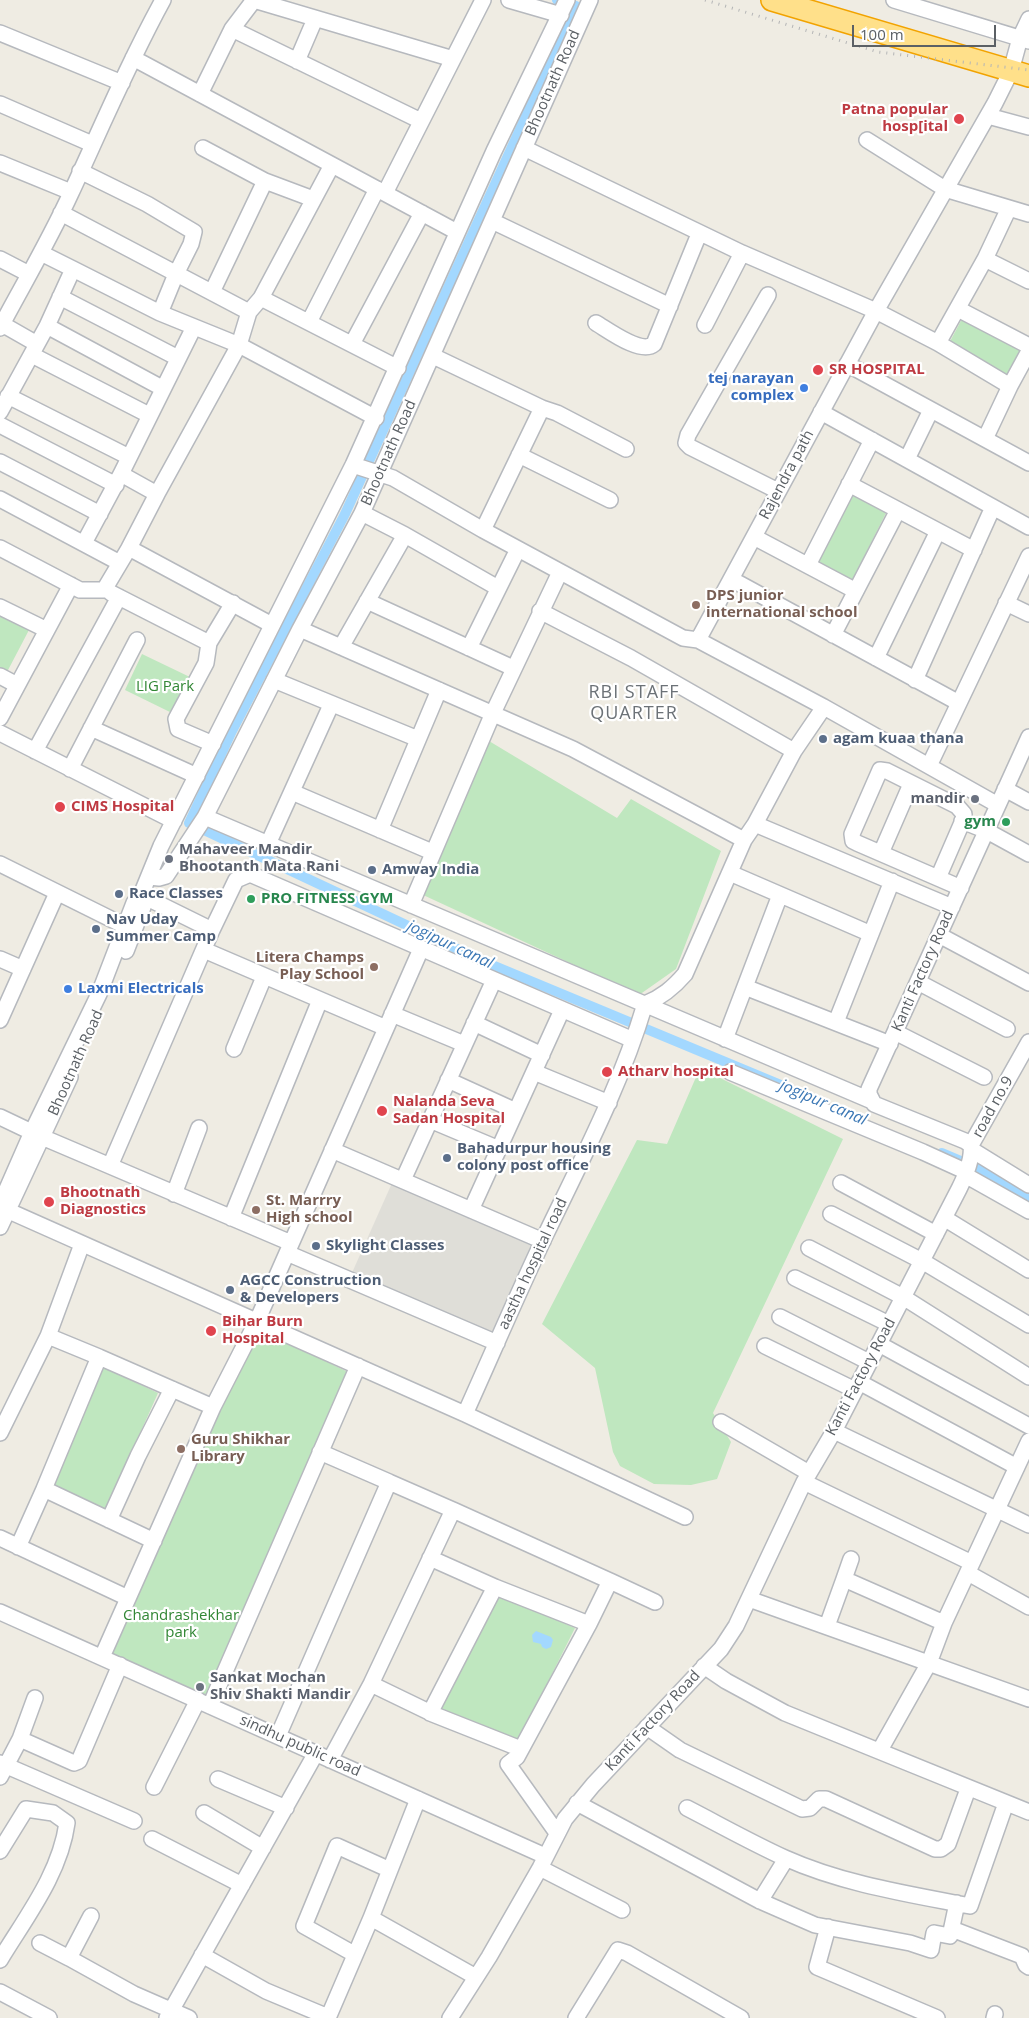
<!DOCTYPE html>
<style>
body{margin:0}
#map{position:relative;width:1029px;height:2018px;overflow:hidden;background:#efece3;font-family:"Open Sans",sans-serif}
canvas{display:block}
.scale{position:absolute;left:852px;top:25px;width:144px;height:22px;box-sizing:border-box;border:2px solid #5b6065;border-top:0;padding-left:6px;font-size:15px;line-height:18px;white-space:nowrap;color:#5b6065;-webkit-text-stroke:4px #fff;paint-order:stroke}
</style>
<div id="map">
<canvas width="1029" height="2018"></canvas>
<div class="scale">100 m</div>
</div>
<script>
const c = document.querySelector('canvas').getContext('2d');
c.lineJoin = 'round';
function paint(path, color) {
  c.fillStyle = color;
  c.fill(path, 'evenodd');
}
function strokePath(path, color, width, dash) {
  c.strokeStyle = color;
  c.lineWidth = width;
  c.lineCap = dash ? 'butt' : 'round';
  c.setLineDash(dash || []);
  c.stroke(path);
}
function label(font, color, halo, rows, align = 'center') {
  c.font = font + ' "Open Sans",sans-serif';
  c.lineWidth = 4.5;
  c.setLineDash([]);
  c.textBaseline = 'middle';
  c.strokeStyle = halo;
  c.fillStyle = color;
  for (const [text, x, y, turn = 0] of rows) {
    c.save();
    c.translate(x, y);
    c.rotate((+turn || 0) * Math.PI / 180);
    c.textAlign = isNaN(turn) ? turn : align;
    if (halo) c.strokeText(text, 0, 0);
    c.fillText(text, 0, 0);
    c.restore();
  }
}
const industrial = new Path2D(`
 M392 1183 533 1245 495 1333 351 1275Z`);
const green = new Path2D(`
 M963 317 1022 349 1006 379 947 347Z
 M849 490 888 509 852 581 813 561Z
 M0 615 29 630 7 672 0 668Z
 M142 654 194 679 174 714 125 690Z
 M489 741 617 818 631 799 721 851 676 969 639 995 421 894Z
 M700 1068 843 1139 713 1413 731 1442 717 1479 691 1485 654 1484 620 1466 613 1452 595 1368 542 1324 637 1140 667 1144Z
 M257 1328 350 1373 206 1695 110 1654Z
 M103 1367 158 1393 105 1512 51 1487Z
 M493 1592 575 1628 517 1744 435 1707Z`);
const water = new Path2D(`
 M536 1631 551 1637 553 1640 551 1647 546 1649 542 1647 541 1644 533 1642 532 1635Z`);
const canal = new Path2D(`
 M557 0 576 6 345 514 232 731 189 823 485 962 781 1085
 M942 1153 980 1169 1029 1200`);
const minor = new Path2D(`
 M509 0 561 15
 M894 0 1029 41
 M232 29 421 121
 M0 33 122 83
 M133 58 457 232
 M297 61 315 19
 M200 94 232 29 254 0 453 59
 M0 104 92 144
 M988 116 1029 127
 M867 140 945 189 1029 214
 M203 148 265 181 313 199
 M524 148 742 253 876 311 938 343 1010 386 985 439
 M0 163 71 192
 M385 193 483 0
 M61 213 249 312
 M492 221 670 306
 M41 253 73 269
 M0 259 29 274
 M985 259 1029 281
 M212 292 265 181
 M768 295 688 435 686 443 690 447 778 491
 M60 297 178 358
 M261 298 398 368
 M958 309 1029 346
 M160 313 239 345 249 312 261 298 332 165
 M309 322 377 189
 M596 323C608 330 641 355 654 344L699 234
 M2 324 37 344
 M705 325 742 253
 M47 326 162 388
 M0 328C24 283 50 239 71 193 101 128 129 62 163 0
 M938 343 985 259 1009 208
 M352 344 422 213
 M32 355 149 415
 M433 356 542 408 557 413 626 449
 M847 364 1029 463
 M1010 386 1029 351
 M8 396 129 457
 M0 412 47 326 73 269 160 313 176 274 191 244 194 232 147 204 80 171
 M821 412 1029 527
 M0 425 116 485
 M519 455 610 500
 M907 459 931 410
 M0 462 100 514
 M353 465 393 478 483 530 683 638 698 640 824 707 998 805
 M121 474 157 494
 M849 484 974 550
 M0 499 120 563
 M362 513 405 535 498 588
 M483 530 542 408
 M754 537 856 591
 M84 543 121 474 194 327
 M0 548 80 590H104L129 548 272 625
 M129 548 157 494 239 345 376 418
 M808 565 872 440
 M731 579 959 703
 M111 593 209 643
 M367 601 513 668
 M1006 603 1029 614
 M0 607 47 630
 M540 611 631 658 794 751
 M300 629 573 749 744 840
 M833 635 898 510
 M698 640 876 311 995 103 1011 71 1020 38 1029 19
 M341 647 405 535
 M469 648 518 549
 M876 658 938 531
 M0 676 17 685
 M274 680 418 739
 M915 680 993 507
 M0 718 71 585
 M91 728 197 776
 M0 733 174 821
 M213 744 178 729 176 719 206 663 209 643 233 603
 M35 751 119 597
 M929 766 1029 556
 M70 769 137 640
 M1005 789 1029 802
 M292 792 432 852
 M205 817 872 1101
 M962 821 987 831 1029 854
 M755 824 794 751 824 707
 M380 830 439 690
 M268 844 331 705
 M881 853 911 784
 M0 864 133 930
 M730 873 871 934
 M149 877 159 878 166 876 205 817 300 629 362 513 590 0
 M938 878 964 818V814L957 806 887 771 880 770 852 834 853 841 857 843 961 888
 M141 895 212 930
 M411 905 493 713 560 572
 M939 935 1029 983
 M204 950 386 1028
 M126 951 143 907 141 897
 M0 959 23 969
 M918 982 1007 1029
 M745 987 890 1044
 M392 1014 464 1044
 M0 1020 57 893
 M836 1022 892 881
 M474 1023 542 1055
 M895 1032 984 1077
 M725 1039 780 895
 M234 1049 264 977
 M534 1072 609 1103
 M730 1072 923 1152 967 1172
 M448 1080 516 1111
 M0 1117 42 1137 291 1243
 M430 1120 499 1149
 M971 1145 1029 1042
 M332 1150 543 1241
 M972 1150 1029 1185
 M110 1166 212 930 236 880 250 874 633 1040
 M965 1175 1029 1211
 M403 1180 494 980
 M841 1183 936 1234
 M174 1194 199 1128
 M0 1205 32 1132 99 994 134 903 141 895 161 846 353 465 494 151 567 0
 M0 1207 465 1414 685 1517
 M471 1210 562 1010
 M831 1214 922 1261 1029 1325
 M231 1218 320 1000
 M944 1218 1029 1270
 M0 1227 70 1077
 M809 1248 903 1297 1029 1377
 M287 1253 497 1343
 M795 1278 889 1324
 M780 1317 869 1362
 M48 1336 99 1357
 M879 1344 1029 1426
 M765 1346 855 1390
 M859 1382 1017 1467
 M465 1414C492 1354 518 1293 546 1234 582 1159 621 1085 645 1004 662 997 673 988 685 974L744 840 755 824 952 907
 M721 1422 809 1473
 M834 1431 1029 1525
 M0 1433 48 1336 82 1244
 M320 1452 389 1482
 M804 1482 972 1563
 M453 1510 610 1581 589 1624 517 1757 508 1764 557 1833
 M109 1520 138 1456 172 1389
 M0 1538 128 1598
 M154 1541 44 1489 99 1357 213 1407
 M18 1547 44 1489
 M430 1558 495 1587 430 1713 521 1749
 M968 1573 1029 1607
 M844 1579 851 1559
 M610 1581 655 1602
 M495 1587 589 1624
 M749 1599 1029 1699
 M0 1612 545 1856
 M827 1626 844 1579 944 1623
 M102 1657 213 1407 257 1321 421 949
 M704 1666 726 1681 785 1713 1029 1812
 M371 1684 431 1713
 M210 1706 358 1366
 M647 1727 680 1750 802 1809 810 1808 819 1799H826L935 1849H941L948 1844 968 1789
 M278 1736 389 1482 453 1510 371 1684 330 1760
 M20 1739 74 1763 79 1761 120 1665
 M880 1750 929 1663 944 1623 1029 1441
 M0 1763 134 1821
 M0 1777 20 1739 35 1698
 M218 1779 286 1808
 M154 1787 198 1700
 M577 1803 760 1901 815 1925 910 1943 931 1950 934 1933 950 1936 957 1903
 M687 1808C720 1825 752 1843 785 1858 843 1884 908 1894 970 1906L1006 1803
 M204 1813 263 1848
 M152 1839 242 1885
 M0 1851 26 1809 53 1813 67 1823C60 1874 26 1917 0 1960
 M540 1868 622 1910
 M760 1901 786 1859
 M91 1916 69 1958 134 1994 189 2018
 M371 1918 476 1977
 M828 1927 817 1967 937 2018
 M952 1929 1022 1956 1026 1965 1029 1967
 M40 1943 69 1958
 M354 1954 304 1926 337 1846 390 1870
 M202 1955 266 1991 328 2017
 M0 1992 49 2018
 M167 2018 316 1753
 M328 2018 371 1918 418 1799
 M450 2018 489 1957 540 1868 565 1819 593 1785 721 1649 736 1626 804 1482 834 1431 959 1189C965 1177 973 1159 971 1145L965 1141 874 1104 869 1094V1089L1029 737
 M576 2018 618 1950 627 1953 741 2018
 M994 2018 995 2014`);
const highway = new Path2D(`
 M772 0 1029 76`);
const rail = new Path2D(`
 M705 0 878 52 1029 70`);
const markers = [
 [959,119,6,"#e0444e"],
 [818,370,6,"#e0444e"],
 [804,388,5,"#3f7fe0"],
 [696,605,5,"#8d6e63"],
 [823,739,5,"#5c6f8a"],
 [975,799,5,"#6b7280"],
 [60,807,6,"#e0444e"],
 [1006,822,5,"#2e9e5b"],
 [169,859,5,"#6b7280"],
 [372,870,5,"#5c6f8a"],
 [119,894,5,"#5c6f8a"],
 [251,899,5,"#2e9e5b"],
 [96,929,5,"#5c6f8a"],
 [374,967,5,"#8d6e63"],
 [68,989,5,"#3f7fe0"],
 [607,1072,6,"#e0444e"],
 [382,1111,6,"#e0444e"],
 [447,1158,5,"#5c6f8a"],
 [49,1202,6,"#e0444e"],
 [256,1210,5,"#8d6e63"],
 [316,1246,5,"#5c6f8a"],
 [230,1290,5,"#5c6f8a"],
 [211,1331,6,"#e0444e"],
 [181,1449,5,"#8d6e63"],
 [200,1687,5,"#6b7280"]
];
const streetNames = [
 ["Bhootnath Road",553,83,-66],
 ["Bhootnath Road",389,453,-66],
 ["Rajendra path",787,475,-62],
 ["Kanti Factory Road",923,971,-66],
 ["Bhootnath Road",76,1063,-66],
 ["road no.9",993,1107,-61],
 ["aastha hospital road",533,1264,-65],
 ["Kanti Factory Road",861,1377,-62],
 ["Kanti Factory Road",653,1721,-47],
 ["sindhu public road",300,1746,24]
];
const healthNames = [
 ["Patna popular",948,110,"right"],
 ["hosp[ital",948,127,"right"],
 ["SR HOSPITAL",829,370],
 ["CIMS Hospital",71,807],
 ["Atharv hospital",618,1072],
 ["Nalanda Seva",393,1102],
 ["Sadan Hospital",393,1119],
 ["Bhootnath",60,1193],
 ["Diagnostics",60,1210],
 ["Bihar Burn",222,1322],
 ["Hospital",222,1339]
];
const shopNames = [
 ["tej narayan",794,379],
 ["complex",794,396],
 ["Laxmi Electricals",78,989,"left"]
];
const educationNames = [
 ["DPS junior",706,596],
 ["international school",706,613],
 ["Litera Champs",364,958,"right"],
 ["Play School",364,975,"right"],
 ["St. Marrry",266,1201],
 ["High school",266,1218],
 ["Guru Shikhar",191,1440],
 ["Library",191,1457]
];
const parkNames = [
 ["LIG Park",165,687],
 ["Chandrashekhar",181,1616],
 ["park",181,1633]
];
const serviceNames = [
 ["agam kuaa thana",833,739],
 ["Amway India",382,870],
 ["Race Classes",129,894],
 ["Nav Uday",106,920],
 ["Summer Camp",106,937],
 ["Bahadurpur housing",457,1149],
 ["colony post office",457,1166],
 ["Skylight Classes",326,1246],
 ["AGCC Construction",240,1281],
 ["& Developers",240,1298]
];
const worshipNames = [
 ["mandir",965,799,"right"],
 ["Mahaveer Mandir",179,850],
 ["Bhootanth Mata Rani",179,867],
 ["Sankat Mochan",210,1678],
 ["Shiv Shakti Mandir",210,1695]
];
const leisureNames = [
 ["gym",996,822],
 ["PRO FITNESS GYM",261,899,"left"]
];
const waterNames = [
 ["jogipur canal",450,945,25],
 ["jogipur canal",823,1103,23]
];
const quarterNames = [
 ["RBI STAFF",634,693],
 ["QUARTER",634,714]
];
paint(industrial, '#dfded8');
paint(green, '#bfe7bf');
paint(water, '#a3d8ff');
strokePath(canal, '#a3d8ff', 10);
strokePath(minor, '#b6b9be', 18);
strokePath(highway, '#f2a300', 24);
strokePath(minor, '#fff', 15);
strokePath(highway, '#ffe08a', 21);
strokePath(rail, '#b4b5b6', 3, [1, 6]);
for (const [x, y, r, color] of markers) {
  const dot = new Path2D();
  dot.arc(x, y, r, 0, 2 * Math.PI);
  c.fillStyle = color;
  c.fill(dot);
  strokePath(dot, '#fff', 2);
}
label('15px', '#5b6065', '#fff', streetNames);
label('bold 15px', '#be3a42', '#fff', healthNames, 'left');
label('bold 15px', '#366cbe', '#fff', shopNames, 'right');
label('bold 15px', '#785e54', '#fff', educationNames, 'left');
label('15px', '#318634', '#fff', parkNames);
label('bold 15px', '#4e5e75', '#fff', serviceNames, 'left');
label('bold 15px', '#5b616d', '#fff', worshipNames, 'left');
label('bold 15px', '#27864d', '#fff', leisureNames, 'right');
label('italic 16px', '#3c78b5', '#fff', waterNames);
c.letterSpacing = '1px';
label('18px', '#6c7277', '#fff', quarterNames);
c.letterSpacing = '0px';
</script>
